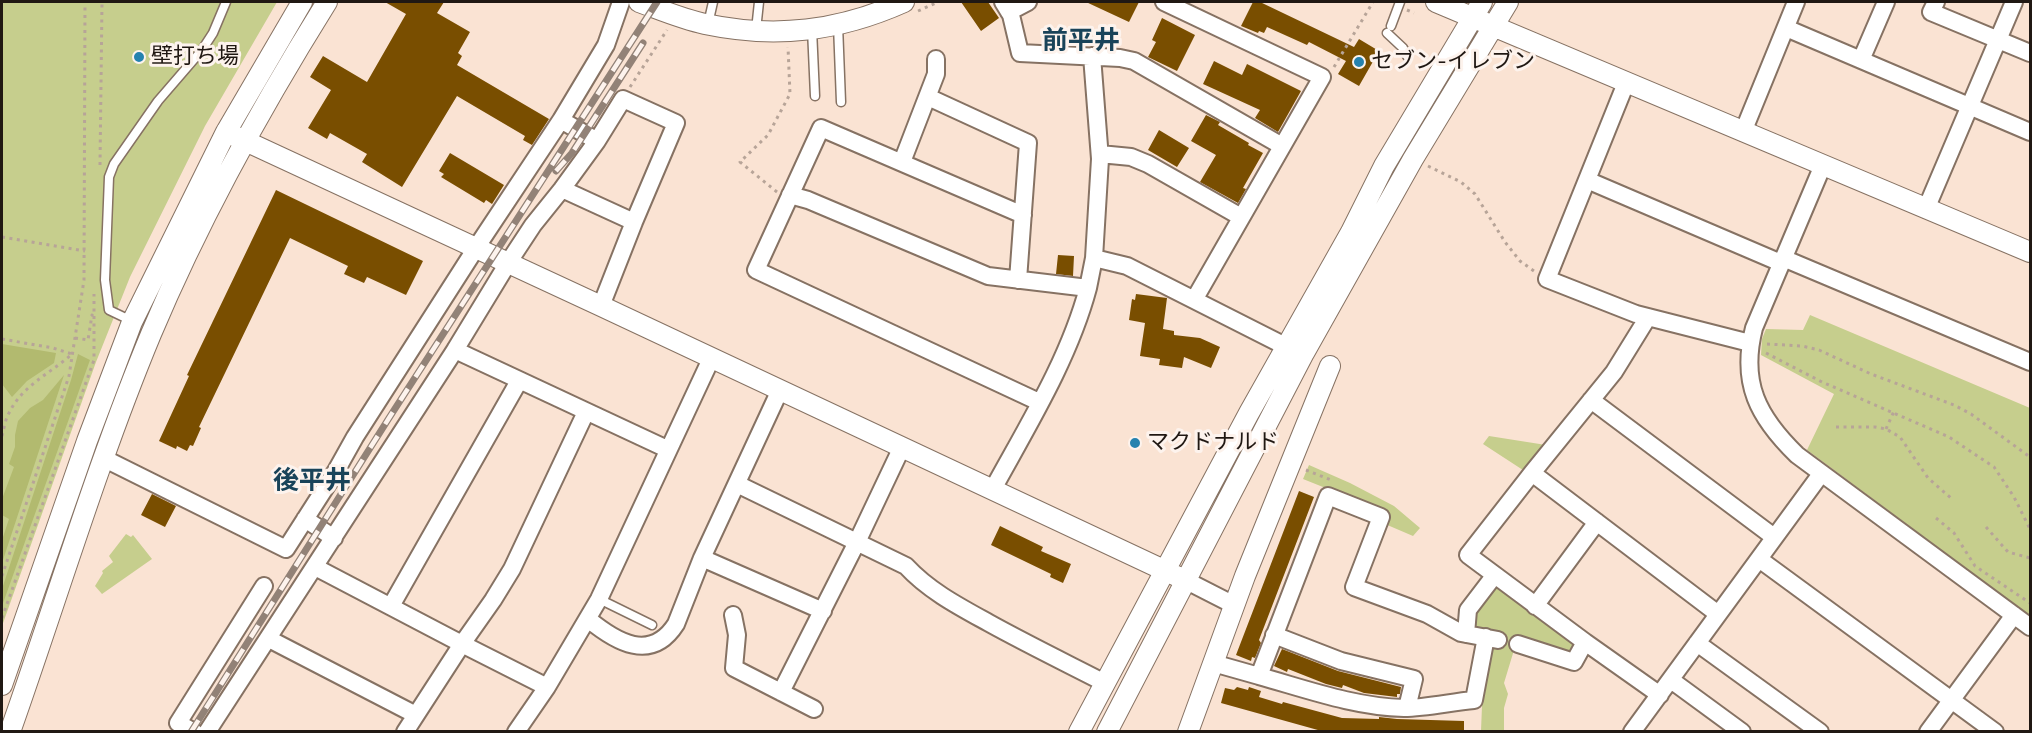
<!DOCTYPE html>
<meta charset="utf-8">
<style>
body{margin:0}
#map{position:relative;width:2032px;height:733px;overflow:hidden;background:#fae3d3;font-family:"Space Grotesk",sans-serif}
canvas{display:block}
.frame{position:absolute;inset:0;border:3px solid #201813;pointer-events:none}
</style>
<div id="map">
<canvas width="2032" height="733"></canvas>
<div class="frame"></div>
</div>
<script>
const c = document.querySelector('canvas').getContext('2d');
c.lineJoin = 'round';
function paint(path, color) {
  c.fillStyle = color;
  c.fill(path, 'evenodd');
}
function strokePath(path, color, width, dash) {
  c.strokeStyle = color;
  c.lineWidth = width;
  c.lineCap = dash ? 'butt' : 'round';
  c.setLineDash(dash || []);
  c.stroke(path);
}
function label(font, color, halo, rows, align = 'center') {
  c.font = font + ' "Space Grotesk","Noto Sans JP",sans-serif';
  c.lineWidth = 6;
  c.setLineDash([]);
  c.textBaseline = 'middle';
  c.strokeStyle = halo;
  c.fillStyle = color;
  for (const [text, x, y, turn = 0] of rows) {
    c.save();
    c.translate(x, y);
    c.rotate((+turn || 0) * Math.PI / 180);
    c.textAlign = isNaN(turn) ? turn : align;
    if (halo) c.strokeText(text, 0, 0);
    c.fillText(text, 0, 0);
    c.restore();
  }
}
const green = new Path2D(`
 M2 2H277L205 126 130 277 96 362 2 626Z
 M1810 315 2030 408V616L1807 450 1834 394 1761 355 1762 339 1766 329 1803 330Z
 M1489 436 1546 445 1526 472 1483 444Z
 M1309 465 1350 483 1394 506 1420 528 1413 536 1385 524 1388 513 1303 479Z
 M126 534 131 537 133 535 152 559 102 594 95 586 103 573 102 571 113 562 109 556Z
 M1492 587H1499L1576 642 1572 656 1514 650 1504 683 1508 694 1504 708V731H1481L1482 706H1480L1491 650 1497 646 1473 630 1474 612Z`);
const forest = new Path2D(`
 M2 344 56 353 54 363 27 381 12 397 2 384Z
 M78 354 90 360 2 606V589L71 380Z
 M64 375 2 563V540L9 519 2 515V499L14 467 9 464 15 447V435L18 421 30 408 43 400Z`);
const building = new Path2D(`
 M385 2H444L437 13 470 32 458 53 462 56 457 65 549 119 532 145 523 140 525 136 457 96 402 187 362 162 367 154 330 133 327 139 308 128 331 90 310 77 323 56 367 82 406 14Z
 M961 2H988L999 18 981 31Z
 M1086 2H1139L1129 22Z
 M1253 2H1260L1354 47 1359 39 1379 51 1359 86 1338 74 1346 61 1309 42 1307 45 1267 27 1264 33 1259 31 1258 33 1241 26Z
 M1162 18 1195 35 1177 71 1148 57 1156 42 1152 40Z
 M1214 61 1242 75 1247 64 1301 91 1278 132 1255 118 1260 110 1203 84Z
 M1206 115 1220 122 1218 125 1249 143 1248 145 1263 153 1243 188 1246 189 1238 203 1200 182 1216 155 1191 141Z
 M1159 130 1189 148 1177 167 1148 150Z
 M450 153 504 185 492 204 486 200 484 203 441 177 444 174 439 171Z
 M276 190 423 261 406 295 367 277 364 283 344 274 348 266 290 238 199 427 201 428 193 446 190 445 187 451 177 446 176 449 159 441 189 376 187 375Z
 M1058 255 1074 256 1073 276 1056 274Z
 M1136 294 1167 298 1163 329 1174 331V335L1200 338 1220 347 1211 368 1184 357 1182 368 1159 365 1160 359 1140 356 1145 323 1129 320 1132 299 1135 300Z
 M1299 491 1314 497 1259 640 1261 643 1255 658 1252 657 1251 661 1236 655Z
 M152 494 176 506 165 527 141 515Z
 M1000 526 1043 547 1041 551 1071 564 1063 583 1050 577 1051 574 991 545Z
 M1282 649 1338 671 1401 687 1400 694H1397V697L1364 693 1343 685 1342 688 1326 684 1288 669 1287 672 1274 666Z
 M1237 687 1248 690 1249 687 1261 691 1259 697 1282 704 1283 702 1342 718 1379 719V717L1397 719 1464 721V732H1325L1221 703 1225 688 1234 690Z`);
const path = new Path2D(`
 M1407 10 1414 13
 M918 11 938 2
 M1334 67 1373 2
 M630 87 667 30
 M100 165 102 2
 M1428 166 1461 182 1475 194 1505 242 1520 261 1534 271
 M777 192 740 162 768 135 790 94 788 47
 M2 237 85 251
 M75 338 88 340 92 315 93 316
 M2 339 53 348 72 354
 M1767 344 1802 346 1819 350 1871 374 1954 405 1971 414 2030 457
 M1766 353 1822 382 1949 437 1994 467 2014 497 2030 529
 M1836 427H1875L1886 429 1900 437 1928 478 1952 499
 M1886 429 1894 411
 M2 436C4 429 5 420 9 413 22 386 49 374 71 355
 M1306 470 1331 480
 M1936 518 1954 533 1975 566 2030 603
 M1986 527 2008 552 2030 558
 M2 576 69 376 84 280 85 2
 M2 618 94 360V294`);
const service = new Path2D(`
 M708 24 713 2
 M838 25 841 102
 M1391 26 1400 2
 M812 29 815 96
 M756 30 759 2
 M1387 33 1403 48 1407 56
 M132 321 109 310 105 280 109 177 114 164 158 101 202 50 213 33 226 2
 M599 599 652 625`);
const minor = new Path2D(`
 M1003 2 1011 15 1020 53 1120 58 1134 61 1282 146
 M1164 2 1322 77 1194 300
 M1936 2 1931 12 2030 53
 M1009 12 1028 2
 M1786 28 2030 132
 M1861 60 1886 2
 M1626 83 1547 279 1636 314 1750 343
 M928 97 1028 143 1018 280
 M561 120 597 141
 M1743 132 1796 2
 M1100 154 1131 157 1148 164 1241 217
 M902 162 936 74V59
 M1823 165 1754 328C1740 383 1758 417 1797 455L2030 627
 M1587 180 1781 263
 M562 189 634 222
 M790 195 808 200 988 276 1088 288 1094 258 1100 159 1092 56
 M1926 209 2014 2
 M1023 215 821 128 756 270 1039 402
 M1094 258 1127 266 1287 347
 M1783 258 2030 362
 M455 350 667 449
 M1591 400 1774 537
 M105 459 286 549 336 471 355 437 476 248 561 120 606 45 621 2
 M1532 473 1718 614
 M737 484 906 566C929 591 960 607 989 623 1027 644 1066 663 1105 683
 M993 489C1028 425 1069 359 1088 288
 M305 519 334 538
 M702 558 823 611
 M1759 559 1995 732
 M315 567 462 644 493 600 512 569 586 412
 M1185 580 1234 605
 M391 606 519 381
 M1535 606 1597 522
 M733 615 737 635 734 668 814 709
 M588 619C616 642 651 663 676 624L702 558 780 390
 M1466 634 1468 610 1494 576
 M1274 635 1341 661 1414 679 1407 708
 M269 639 416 715 462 644 547 687
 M1585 642 1660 695
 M1697 643 1820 732
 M1518 644 1574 662 1585 642 1468 555 1532 473 1614 372 1648 317
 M1213 663 1259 676 1328 496 1381 517 1354 587 1427 614 1461 633 1498 640
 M1259 676C1306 689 1355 707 1404 708 1427 708 1451 702 1474 700L1486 637
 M1671 680 1742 732
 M781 692 857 542 902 447
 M194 732 178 723 264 586
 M207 732 455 350 508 263 533 225 562 189 597 141 623 99 676 123 634 222 601 306
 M405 732 416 715
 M516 732 547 687 599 599 711 359
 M1632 732 1821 474
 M1928 732 2014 615`);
const tertiary = new Path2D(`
 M639 2C661 10 682 19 705 24 776 39 839 31 904 2
 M1436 2 2030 252
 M226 132 601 306 1185 580
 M2 685 87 441 132 322 226 132 302 2
 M10 732C57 599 97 464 151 334 199 220 262 106 327 2
 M1079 732 1249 413 1351 232 1384 166 1482 2
 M1107 732 1304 353 1413 159 1508 2
 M1188 732 1245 576 1330 366`);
const rail = new Path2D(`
 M556 171 572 153 643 43
 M191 732 389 418 657 2`);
const markers = [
 [139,57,6,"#2582af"],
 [1359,62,6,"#2582af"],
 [1135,443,6,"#2582af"]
];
const poiNames = [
 ["壁打ち場",151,57],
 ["セブン-イレブン",1371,62],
 ["マクドナルド",1147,443]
];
const quarterNames = [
 ["前平井",1081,42],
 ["後平井",312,482]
];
paint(green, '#c6ce8d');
paint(forest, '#b2ba6f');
paint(building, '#794e00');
strokePath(service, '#867263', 11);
strokePath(minor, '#867263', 20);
strokePath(tertiary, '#867263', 22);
strokePath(path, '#b7a498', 3, [3, 4.5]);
strokePath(service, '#fff', 8);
strokePath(minor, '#fff', 16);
strokePath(tertiary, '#fff', 20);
strokePath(rail, '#928277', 7);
strokePath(rail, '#fdf3ed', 4.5, [14]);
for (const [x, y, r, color] of markers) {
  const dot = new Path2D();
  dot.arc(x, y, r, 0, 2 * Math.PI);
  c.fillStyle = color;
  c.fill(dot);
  strokePath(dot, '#fdf3ed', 2);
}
label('22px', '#201813', '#fdf3ed', poiNames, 'left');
label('bold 26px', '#194359', '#fdf3ed', quarterNames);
</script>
